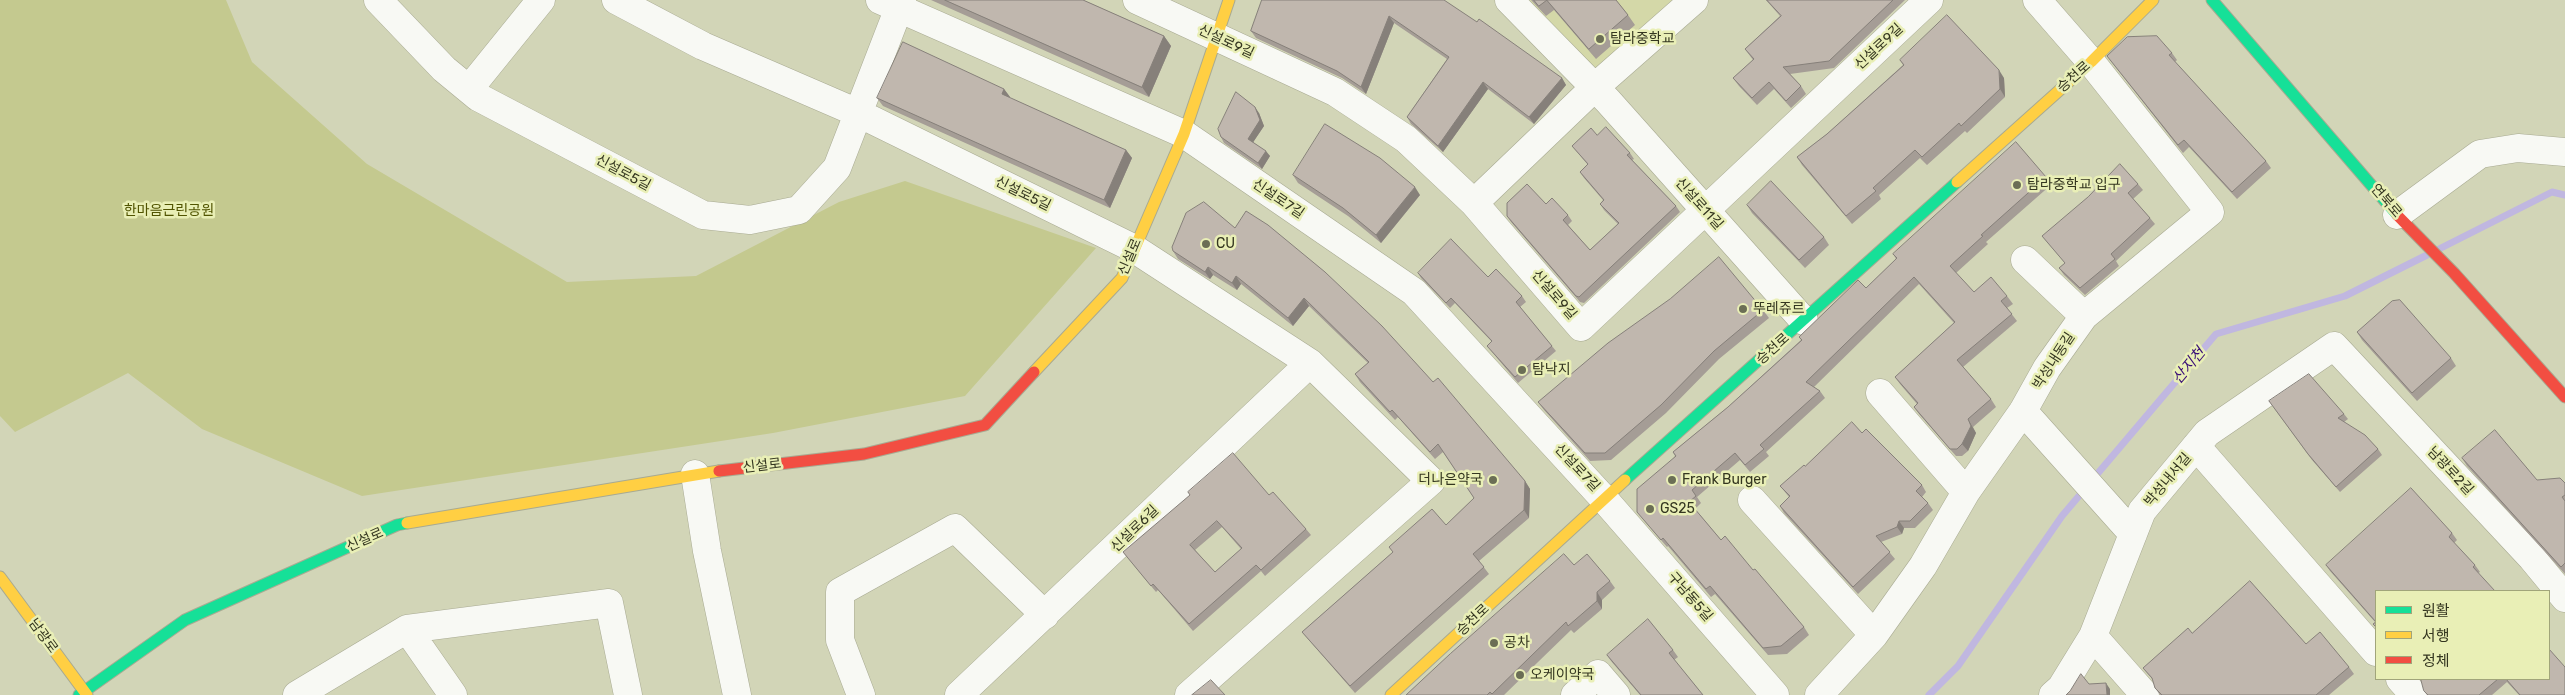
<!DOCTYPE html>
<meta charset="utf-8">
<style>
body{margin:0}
#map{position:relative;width:2565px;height:695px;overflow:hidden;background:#d2d5b7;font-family:Rubik,"Noto Sans KR",sans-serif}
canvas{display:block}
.legend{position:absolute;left:2375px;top:590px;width:175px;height:90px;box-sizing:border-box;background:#e9efb6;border:1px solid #a1a57a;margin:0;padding:6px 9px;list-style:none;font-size:15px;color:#343620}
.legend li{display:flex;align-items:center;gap:10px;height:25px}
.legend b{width:25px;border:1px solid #a1a57a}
</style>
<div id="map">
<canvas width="2565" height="695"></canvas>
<ul class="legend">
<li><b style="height:6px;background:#16e098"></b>원활</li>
<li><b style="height:6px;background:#ffcf43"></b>서행</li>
<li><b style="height:6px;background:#f24e42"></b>정체</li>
</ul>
</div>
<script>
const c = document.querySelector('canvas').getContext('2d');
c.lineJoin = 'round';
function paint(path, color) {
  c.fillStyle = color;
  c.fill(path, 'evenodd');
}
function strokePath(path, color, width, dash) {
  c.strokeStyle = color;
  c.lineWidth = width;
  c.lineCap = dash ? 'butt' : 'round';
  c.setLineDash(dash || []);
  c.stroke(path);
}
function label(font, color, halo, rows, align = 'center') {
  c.font = font + ' Rubik,"Noto Sans KR",sans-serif';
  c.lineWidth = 5;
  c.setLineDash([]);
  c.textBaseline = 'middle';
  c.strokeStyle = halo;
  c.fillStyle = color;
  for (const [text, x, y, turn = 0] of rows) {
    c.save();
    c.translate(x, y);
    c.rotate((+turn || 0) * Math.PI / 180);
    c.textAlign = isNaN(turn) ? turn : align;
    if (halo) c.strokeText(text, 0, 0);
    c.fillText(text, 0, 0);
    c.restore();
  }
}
const built = new Path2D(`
 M1529 0H1682L1596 77Z`);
const green = new Path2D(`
 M0 0H226L252 62 367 164 567 282 696 276 839 202 905 181 1096 248 965 396 773 433 362 496 202 429 128 373 15 432 0 416Z`);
const stream = new Path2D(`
 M2439 249 2552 192 2565 195
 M2093 479 2216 334 2345 296 2427 255
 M1929 695 1958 666 2062 516 2084 490`);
const street = new Path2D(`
 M378 0 444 69 478 97 703 215 750 220 799 210 837 168 902 0
 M616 0 703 46 858 113 1133 248 1310 363 1431 481 1189 695
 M880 0 1184 134 1414 292 1604 499 1775 695
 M1137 0 1335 92 1406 139 1474 203 1581 327 1929 0
 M1509 0 1608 101 1804 321
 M469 89 541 0
 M1474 203 1594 88 1694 0
 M2397 215 2480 154 2518 148 2565 152
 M2025 260 2084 316
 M1880 393 1966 492
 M2023 411 2133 534
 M2196 446 2376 652
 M695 474 707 551 737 695
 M1752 500 1874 635
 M407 629 453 695
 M2093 636 2145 695
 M2400 679 2414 695
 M297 695 407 629 609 603 628 695
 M861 695 840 640V592L955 528 1045 615
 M959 695 1310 363
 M1575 695 1598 674 1616 695
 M1819 695 1874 635 1923 566 1966 492 2023 411 2047 368 2084 316 2210 212 2091 62 2037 0
 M2053 695 2061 688 2093 636 2142 511 2207 433 2334 346 2532 558 2565 598`);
const fast = new Path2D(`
 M2212 0 2397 215
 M1625 480 1957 182
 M79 695 185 620 397 525 407 523`);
const slow = new Path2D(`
 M1957 182 2091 62 2153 0
 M1034 372 1122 278 1184 134 1229 0
 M407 523 719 471
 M0 577 87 695
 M1391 695 1625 480`);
const jam = new Path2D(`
 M2397 215 2454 273 2565 397
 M719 471 864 454 985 425 1034 372`);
const wall = new Path2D(`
 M931 0H1083L1164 36 1171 46 1149 97Z
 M1262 0 1477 22 1562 78 1566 85 1534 124 1488 89 1443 152 1411 124 1407 117 1447 59 1394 23 1366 94 1342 78 1256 38 1251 31Z
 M1531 0H1616L1628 15 1635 25 1596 59 1554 10 1546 16Z
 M1766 0H1905L1834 68 1790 74 1801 86 1806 94 1791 108 1774 89 1757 105 1739 86 1733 78 1753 60 1745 49 1780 16Z
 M2172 53 2177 60 2175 62 2266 161 2271 168 2237 199 2189 147 2183 153 2107 56Z
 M1900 60 2004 78 2005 97 1967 133 1965 131 1927 165 1920 158 1879 195 1881 199 1852 224 1802 165 1797 157 1827 134 1903 65Z
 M1004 89 1010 97 1009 98 1126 150 1132 158 1110 208 883 106 877 98Z
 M1259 113 1264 126 1253 142 1270 156 1262 169 1224 143 1221 137Z
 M1597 135 1630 153 1634 159 1632 160 1676 206 1680 212 1584 303 1580 302 1511 222 1507 216 1546 204 1568 215 1572 221 1568 225 1590 250 1618 224 1604 210 1600 204 1603 200 1584 178 1580 172 1588 165 1572 146Z
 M1293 175 1420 195 1381 243 1348 216 1298 183Z
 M2046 177 2052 184 1986 242 1988 244 1956 273 1974 292 2007 296 2013 304 2007 308 2017 321 1963 367 1991 399 1996 407 1973 427 1976 433 1968 451 1962 456H1956L1919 414 1914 407 1917 404 1900 384 1895 377 1954 323 1919 284 1814 387 1820 391 1825 398 1766 452 1769 456 1750 472 1740 460 1697 497 1701 503 1695 509 1721 540 1753 570 1804 627 1809 635 1787 654 1768 655 1715 594 1711 597 1668 546 1667 547 1637 512 1675 456 1673 452 1728 407 1801 340 1799 337 1866 288 1896 259 1893 254Z
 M2138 184 2143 190 2133 199 2150 218 2155 224 2116 261 2119 266 2085 295 2064 275 2059 268 2065 263 2042 236Z
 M1747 205 1824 237 1829 245 1805 268 1752 213Z
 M1186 213 1433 382 1525 481 1530 489 1529 518 1479 561 1489 574 1355 693 1308 639 1302 632 1393 552 1389 547 1446 525 1474 498 1443 452 1435 459 1398 417 1395 420 1360 382 1355 374 1368 363 1309 306 1293 326 1241 284 1237 290 1213 275 1210 279 1208 278 1178 259 1173 251Z
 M1418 273 1488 277 1522 296 1526 302 1520 307 1556 351 1518 383 1487 346 1492 342 1455 303 1450 308 1421 278Z
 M1763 310 1769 318 1719 359 1666 413 1611 460 1590 461 1544 410 1538 402Z
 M2357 332 2451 358 2456 366 2417 401 2362 340Z
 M2269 401 2344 414 2348 419 2344 422 2378 449 2382 455 2340 492 2312 460Z
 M1862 433 1922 485 1926 492 1922 497 1928 503 1933 510 1915 528H1904L1902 534 1881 542 1895 559 1858 594 1784 513 1780 506 1789 497 1780 486Z
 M2462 458 2537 480 2565 483V574L2467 466Z
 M1269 495 1306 529 1311 535 1265 576 1261 571 1193 631 1158 590 1156 592 1123 552ZM1222 527 1241 549 1215 572 1195 550Z
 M2452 533 2457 540 2454 543 2475 565 2480 572 2478 573 2376 591V628L2373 624 2375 622 2330 571 2326 565Z
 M1574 565 1610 581 1615 588 1602 600V609L1574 633 1571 630 1504 695H1406Z
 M2192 633 2306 644 2349 667 2354 674 2329 695H2160L2155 688 2153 680 2143 668Z
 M1673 650 1678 657 1674 660 1703 695H1640L1611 661 1607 655Z
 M2421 679H2549L2565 695H2519L2507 682 2492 695H2427L2424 691Z`);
const shadedWall = new Path2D(`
 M1389 16 1394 23 1366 94 1361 87Z
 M1164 36 1171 46 1149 97 1142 87Z
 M1999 70 2004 78 2005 97 2000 89Z
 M1562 78 1566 85 1534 124 1529 117Z
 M1483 82 1488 89 1443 152 1438 146Z
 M1004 89 1010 97 1007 102 1002 94Z
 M1255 107 1259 113 1264 126 1252 144 1248 139Z
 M1126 150 1132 158 1110 208 1104 200Z
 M1266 151 1270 156 1262 169 1258 163Z
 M1415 187 1420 195 1381 243 1376 235Z
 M1208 267 1213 275 1210 279 1205 272Z
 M1236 276 1241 284 1237 290 1232 283Z
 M1304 298 1309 306 1293 326 1288 318Z
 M1968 419 1976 433 1968 451 1962 444Z
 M1525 481 1530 489 1529 518 1524 510Z
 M1899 521 1904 528 1902 534 1897 527Z
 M1597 592 1602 600V609L1597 601Z
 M2106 683 2110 689V695H2107Z`);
const building = new Path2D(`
 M945 0H1083L1164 36 1142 87Z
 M1262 0H1444L1477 22 1479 19 1562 78 1529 117 1483 82 1438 146 1407 117 1449 57 1389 16 1361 87 1337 71 1251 31Z
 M1534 0H1547L1539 6Z
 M1547 0H1616L1628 15 1589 49Z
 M1767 0H1893L1829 61 1783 67 1801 86 1786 101 1769 82 1752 98 1733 78 1754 59 1745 49 1781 16Z
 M1947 15 1999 70 2000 89 1961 126 1959 123 1922 157 1915 150 1873 188 1876 191 1846 216 1797 157 1827 134 1904 65 1900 60Z
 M2157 36 2172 53 2169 55 2266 161 2232 192 2184 140 2178 145 2107 56 2127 37Z
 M903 42 1004 89 1002 94 1126 150 1104 200 877 98Z
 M1236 92 1255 107 1260 120 1248 139 1266 151 1258 163 1221 137 1218 129Z
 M1325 124 1380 158 1415 187 1376 235 1343 208 1293 175Z
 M1606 127 1630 153 1627 155 1676 206 1579 297 1576 296 1507 216V203L1527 184 1546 204 1552 198 1568 215 1563 220 1590 250 1619 223 1600 204 1604 200 1580 172 1588 164 1572 146 1591 128 1597 135Z
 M2016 142 2046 177 1981 235 1983 236 1950 266 1974 292 1991 277 2007 296 2001 301 2012 314 1957 360 1991 399 1968 419 1971 426 1962 444 1957 449H1950L1914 407 1918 403 1895 377 1955 322 1914 277 1806 382 1820 391 1760 445 1764 449 1745 465 1735 453 1692 490 1696 496 1689 502 1721 540 1725 536 1753 570 1755 569 1804 627 1781 646 1763 648 1710 586 1706 589 1663 538 1661 540 1637 512V489L1676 456 1673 452 1728 407 1802 340 1799 337 1858 280 1866 288 1897 258 1893 254Z
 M2120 164 2138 184 2128 193 2150 218 2111 254 2115 259 2080 288 2059 268 2065 263 2042 236 2088 197Z
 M1771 181 1824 237 1799 260 1747 205Z
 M1204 202 1235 228 1246 211 1268 225 1325 272 1382 326 1433 382 1438 378 1525 481 1524 510 1473 554 1484 567 1350 686 1302 632 1393 552 1389 547 1432 509 1446 525 1474 498 1438 444 1430 452 1392 410 1390 412 1355 374 1369 362 1304 298 1288 318 1236 276 1232 283 1208 267 1205 272 1202 270 1173 251 1172 247 1186 213Z
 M1451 239 1488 277 1496 269 1522 296 1516 302 1552 346 1515 377 1487 346 1492 341 1451 298 1446 303 1418 273Z
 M1719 257 1763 310 1714 351 1661 405 1605 453H1585L1538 402 1608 343 1670 299Z
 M2400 300 2451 358 2412 393 2357 332 2392 301Z
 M2309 374 2344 414 2338 418 2365 435 2378 449 2336 487 2308 454 2269 401Z
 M1852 422 1862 433 1866 429 1922 485 1916 491 1928 503 1910 521H1899L1897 527 1876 536 1890 552 1853 587 1780 506 1790 496 1780 486 1804 465 1805 466Z
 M2495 430 2537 480 2560 478 2565 483V495L2562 497 2565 501V563L2561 567 2462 458Z
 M1233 453 1269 495 1273 492 1306 529 1261 570 1256 565 1189 624 1153 584 1151 586 1123 552 1190 495 1188 492ZM1217 521 1242 548 1215 572 1190 545Z
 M2411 488 2452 533 2449 537 2475 565 2473 567 2495 591H2376V627L2373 624 2376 622 2326 565Z
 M1564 554 1574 565 1587 554 1610 581 1597 592V601L1568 626 1566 622 1492 694 1490 692 1487 695H1406L1450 654Z
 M2250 581 2306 644 2320 632 2349 667 2316 695H2162L2155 688 2152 678 2143 668 2188 628 2192 633Z
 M1648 619 1673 650 1669 653 1703 695H1641L1607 655Z
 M2549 649 2565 667V695H2520L2506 679H2549Z
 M2081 674 2089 684 2106 683 2107 695H2066L2070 691Z
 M2421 679H2498L2479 695H2428L2424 691Z
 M1211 680 1225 695H1192Z`);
const markers = [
 [1600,39,5,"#6b6e55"],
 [2017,185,5,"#6b6e55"],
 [1206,244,5,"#6b6e55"],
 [1743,309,5,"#6b6e55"],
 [1522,370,5,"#6b6e55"],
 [1493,480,5,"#6b6e55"],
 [1672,480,5,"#6b6e55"],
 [1650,509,5,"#6b6e55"],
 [1494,643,5,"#6b6e55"],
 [1520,675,5,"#6b6e55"]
];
const poiNames = [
 ["탐라중학교",1610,39],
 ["탐라중학교 입구",2027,185],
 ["CU",1216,244],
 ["뚜레쥬르",1753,309],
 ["탐낙지",1532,370],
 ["더나은약국",1483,480,"right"],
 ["Frank Burger",1682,480],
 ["GS25",1660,509],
 ["공차",1504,643],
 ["오케이약국",1530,675]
];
const streetNames = [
 ["신설로9길",1226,42,25],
 ["신설로9길",1879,47,-43],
 ["승천로",2074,77,-42],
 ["신설로5길",623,173,28],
 ["신설로5길",1023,194,26],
 ["신설로7길",1278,199,34],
 ["연북로",2386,201,49],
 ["신설로11길",1699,204,48],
 ["신설로",1130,257,-67],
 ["신설로9길",1554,295,49],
 ["승천로",1773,349,-42],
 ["박성내동길",2054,361,-57],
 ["신설로",762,466,-7],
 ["신설로7길",1577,468,47],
 ["남광로2길",2450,471,47],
 ["박성내서길",2168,480,-50],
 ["신설로6길",1135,529,-44],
 ["신설로",365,540,-24],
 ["구남동5길",1690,597,49],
 ["승천로",1473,620,-43],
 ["남광로",43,636,54]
];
const parkNames = [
 ["한마음근린공원",169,211]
];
const waterNames = [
 ["산지천",2189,366,-50]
];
paint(built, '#d4d8a8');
paint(green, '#c4c98f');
strokePath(stream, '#c0b7e0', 7);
strokePath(street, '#a8aa92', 29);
strokePath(fast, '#a8aa92', 13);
strokePath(slow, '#a8aa92', 13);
strokePath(jam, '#a8aa92', 13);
strokePath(street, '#f8f9f4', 28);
strokePath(fast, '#16e098', 11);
strokePath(slow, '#ffcf43', 11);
strokePath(jam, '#f24e42', 11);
paint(wall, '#a59d96');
paint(shadedWall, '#86807a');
paint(building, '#c0b7ae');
strokePath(building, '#86807a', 1);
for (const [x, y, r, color] of markers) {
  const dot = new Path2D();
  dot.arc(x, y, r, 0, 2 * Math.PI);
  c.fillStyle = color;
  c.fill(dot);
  strokePath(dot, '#e9efb6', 2);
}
label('14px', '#343620', '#e9efb6', poiNames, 'left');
label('14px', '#343620', '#e9efb6', streetNames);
label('14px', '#515401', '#e9efb6', parkNames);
label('italic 15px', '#380d77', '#e9efb6', waterNames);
</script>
